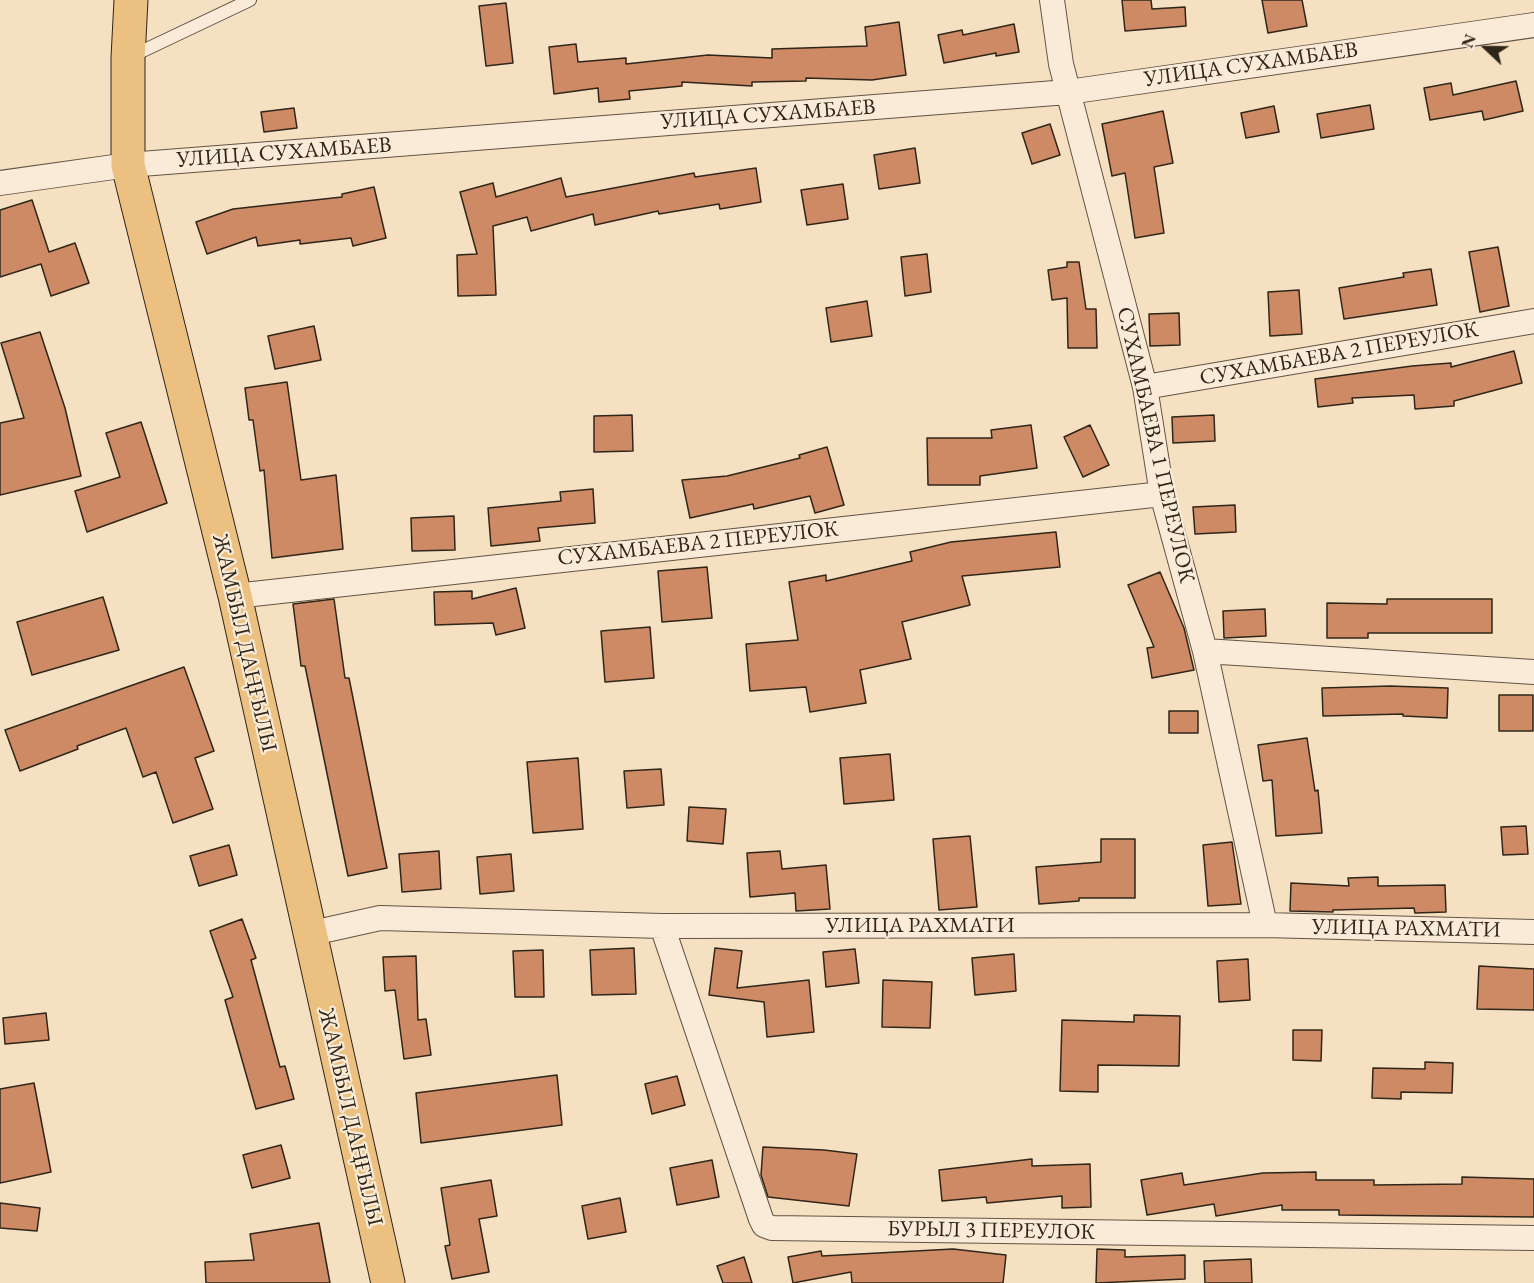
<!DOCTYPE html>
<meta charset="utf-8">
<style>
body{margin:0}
#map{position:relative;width:1534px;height:1283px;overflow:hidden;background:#f6e0c2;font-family:"EB Garamond",serif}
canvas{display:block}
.north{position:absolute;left:1456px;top:18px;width:60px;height:60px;-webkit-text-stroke:4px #f9ebd7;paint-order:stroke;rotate:292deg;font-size:16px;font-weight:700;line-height:24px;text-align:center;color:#2f261a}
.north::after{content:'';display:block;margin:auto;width:21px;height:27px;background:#2f261a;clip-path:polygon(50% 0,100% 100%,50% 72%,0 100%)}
</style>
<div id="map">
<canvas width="1534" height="1283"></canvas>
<div class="north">N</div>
</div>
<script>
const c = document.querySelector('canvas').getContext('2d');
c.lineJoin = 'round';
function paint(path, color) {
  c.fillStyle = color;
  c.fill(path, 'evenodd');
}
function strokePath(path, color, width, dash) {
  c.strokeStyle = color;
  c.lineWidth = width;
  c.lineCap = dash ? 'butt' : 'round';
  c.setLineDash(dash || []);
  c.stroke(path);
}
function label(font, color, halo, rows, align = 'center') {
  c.font = font + ' "EB Garamond",serif';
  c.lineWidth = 4.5;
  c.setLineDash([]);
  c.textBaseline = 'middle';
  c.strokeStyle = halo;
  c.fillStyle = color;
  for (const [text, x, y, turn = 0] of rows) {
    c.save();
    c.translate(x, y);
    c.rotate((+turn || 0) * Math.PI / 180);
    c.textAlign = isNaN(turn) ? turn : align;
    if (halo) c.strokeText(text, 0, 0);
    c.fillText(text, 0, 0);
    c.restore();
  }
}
const building = new Path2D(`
 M1122 0H1151L1152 9 1185 7 1186 26 1125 31Z
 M1262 0H1302L1307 26 1268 33Z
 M506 3 513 63 486 66 479 6Z
 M899 22 906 75 872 80 806 78V81L752 82V86L682 82V86L629 91 630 99 599 102 598 88 554 94 549 47 576 44 578 62 626 58V64L708 55 772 58V49L867 46 865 27Z
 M1014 24 1019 52 996 56V53L944 63 938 35 962 30 963 35Z
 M1516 81 1523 111 1484 120 1482 111 1430 120 1424 88 1451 83 1453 95Z
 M1370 105 1374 129 1321 138 1317 114Z
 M1274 106 1279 132 1246 138 1241 113Z
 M294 108 297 128 264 132 261 112Z
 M1163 111 1173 163 1154 167 1164 233 1135 238 1125 173 1112 176 1102 124Z
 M1050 124 1060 155 1032 164 1022 133Z
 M915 148 920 183 879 189 874 155Z
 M756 168 761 202 720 209 719 204 659 214 658 211 595 225 593 214 531 231 527 217 493 226 496 295 458 296 457 255 477 254 460 192 493 183 496 197 561 178 566 197 694 173 695 177Z
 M843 184 848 219 807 225 801 190Z
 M374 187 386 238 353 246 351 238 300 244V240L258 246 256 237 207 254 196 222 233 209 342 197V194Z
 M32 200 49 252 75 243 89 283 51 296 41 264 0 277V210Z
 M1498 247 1509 306 1480 312 1469 252Z
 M927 254 931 292 905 296 901 257Z
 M1067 262H1079L1086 309H1096L1097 348H1068L1067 298 1052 300 1048 270 1067 267Z
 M1431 269 1437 305 1344 319 1339 288 1404 277 1403 273Z
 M1299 290 1302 334 1270 336 1268 292Z
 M867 301 872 336 831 342 826 308Z
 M1179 313 1180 345 1150 346 1149 314Z
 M314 326 321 360 275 369 268 336Z
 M40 332 65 408 81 476 0 495V423L24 418 1 343Z
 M1514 351 1522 383 1454 401V406L1415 409 1414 395 1352 398 1353 403 1318 407 1315 379 1412 366 1451 363V367Z
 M287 382 301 480 336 475 343 549 272 558 264 470 260 471 253 420H249L245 388Z
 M632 415 633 451 594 452V416Z
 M1214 415 1215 441 1173 443 1172 417Z
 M141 422 167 503 87 532 75 491 120 477 106 433Z
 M1031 425 1037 468 980 476V485H928L927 438H992L991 430Z
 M1090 425 1109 465 1083 477 1064 437Z
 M827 447 844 505 815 513 810 496 754 509 753 504 690 518 682 480 727 476 800 458 799 455Z
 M593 489 595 523 538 528 540 541 491 546 488 508 561 501 560 492Z
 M1235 505 1236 532 1195 534 1193 507Z
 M454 516 455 550 412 551 411 518Z
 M1056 532 1060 567 962 576 970 605 902 622 911 659 860 670 866 703 810 712 806 687 750 691 746 644 798 640 789 582 826 575V581L912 561 910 552 951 542Z
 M707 567 712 618 662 622 658 571Z
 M1160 572 1184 628 1194 670 1152 678 1147 648 1154 647 1128 585Z
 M516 588 525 628 496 635 493 623 435 625 434 592 472 591V599Z
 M103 597 119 650 32 675 17 622Z
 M334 599 345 678H349L387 868 348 876 305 666H301L293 604Z
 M1387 599H1492V633H1368V638H1327V603L1387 604Z
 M1265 609 1266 636 1224 638 1223 611Z
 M650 627 654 678 605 682 601 631Z
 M184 667 214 751 195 758 213 809 173 823 156 772 143 777 126 728 77 746 78 749 20 771 5 730Z
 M1390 686 1448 688 1447 718 1403 716V714L1323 716 1322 688Z
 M1499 695H1533V731H1499Z
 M1169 711H1198V733H1169Z
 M1307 738 1315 791 1318 790 1322 833 1276 836 1272 780 1263 781 1258 745Z
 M890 754 894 800 844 804 840 758Z
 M578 758 583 829 533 833 527 762Z
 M661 769 664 805 627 808 624 771Z
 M689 807 726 809 723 844 687 841Z
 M1526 826 1528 854 1503 855 1501 827Z
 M970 836 977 907 939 910 933 839Z
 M1101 839H1135V898H1079V901L1039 904 1036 867 1101 862Z
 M1232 842 1241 904 1208 906 1203 845Z
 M229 845 237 875 199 886 190 856Z
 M439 851 441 889 402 892 399 854Z
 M780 851 782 869 826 865 830 909 796 911 795 893 750 897 747 853Z
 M511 854 514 891 480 894 477 857Z
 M1378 877V886L1445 885 1446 912 1415 913 1414 908 1333 910V912L1290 911 1291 883 1349 886 1348 878Z
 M242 919 256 958 251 960 280 1067 285 1066 294 1099 256 1109 225 1000 233 997 210 931Z
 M634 948 636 994 592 995 590 950Z
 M715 948 742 951 737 988 809 980 814 1032 767 1037 764 1002 709 995Z
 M855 949 859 983 826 987 823 952Z
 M543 950 544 997H515L513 951Z
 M1014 954 1016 991 975 995 972 958Z
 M416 956 418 1020 426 1019 431 1055 404 1059 395 990 385 991 383 957Z
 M1248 959 1250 1000 1219 1002 1217 961Z
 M1479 966 1534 969V1010L1477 1009Z
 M883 980 932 982 930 1028 882 1027Z
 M46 1013 49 1040 5 1044 3 1018Z
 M1134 1015 1180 1016 1179 1066 1098 1065V1092L1060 1091 1062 1020 1134 1022Z
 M1293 1030H1322L1321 1061 1293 1060Z
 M1425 1062 1453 1063 1452 1093 1401 1092V1099L1372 1098 1373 1068 1425 1069Z
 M557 1075 562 1125 421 1143 416 1093Z
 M677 1076 685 1105 652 1114 645 1084Z
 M34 1083 51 1172 0 1183V1089Z
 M281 1145 290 1178 252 1188 243 1155Z
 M763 1147 824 1150 857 1154 849 1206 768 1197 761 1175Z
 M1032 1159V1166L1090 1164 1091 1207 1062 1208V1196L987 1203 986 1197 942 1201 939 1170Z
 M712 1160 719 1197 677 1205 670 1168Z
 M1316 1172V1180H1374V1185L1462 1184V1177L1534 1179V1217L1339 1215V1210H1282V1205L1216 1216 1214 1204 1147 1215 1141 1180 1182 1173 1184 1185 1263 1173Z
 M491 1180 497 1216 479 1219 489 1272 452 1279 445 1246 450 1245 441 1188Z
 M620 1198 626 1232 588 1239 582 1206Z
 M0 1203 40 1208 37 1231 0 1228Z
 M319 1223 330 1283H206L205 1262 254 1260 250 1234Z
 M953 1249 1006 1255 1003 1283H852L851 1272 793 1283 788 1257 821 1251 822 1256Z
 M1097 1249 1125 1250V1257L1185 1255V1279L1096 1283Z
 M744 1257 752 1283H723L717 1266Z
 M1251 1259 1252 1283H1205L1204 1261Z`);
const lane = new Path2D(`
 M132 56 250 0`);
const street = new Path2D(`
 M1052 0 1061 64 1145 387 1162 494 1205 651 1265 925
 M0 183 128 165 1068 92 1534 25
 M1145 387 1534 321
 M235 596 1162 494
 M1205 651 1534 672
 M662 926 761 1219 764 1225 772 1228 1534 1238
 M308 934 380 918 662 926 1265 925 1534 932`);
const primary = new Path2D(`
 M131 0 128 58V165L235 596 388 1283`);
const streetNames = [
 ["УЛИЦА СУХАМБАЕВ",1251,65,-8],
 ["УЛИЦА СУХАМБАЕВ",768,115,-4],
 ["УЛИЦА СУХАМБАЕВ",284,153,-4],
 ["СУХАМБАЕВА 2 ПЕРЕУЛОК",1339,354,-10],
 ["СУХАМБАЕВА 1 ПЕРЕУЛОК",1155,445,77],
 ["СУХАМБАЕВА 2 ПЕРЕУЛОК",698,544,-6],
 ["ЖАМБЫЛ ДАҢҒЫЛЫ",244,643,77],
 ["УЛИЦА РАХМАТИ",920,926],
 ["УЛИЦА РАХМАТИ",1406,929,1],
 ["ЖАМБЫЛ ДАҢҒЫЛЫ",350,1117,77],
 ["БУРЫЛ 3 ПЕРЕУЛОК",991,1231,1]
];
paint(building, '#ce8a64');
strokePath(building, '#2f261a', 1.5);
strokePath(lane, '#615444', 14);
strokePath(street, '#615444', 26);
strokePath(primary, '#2f261a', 35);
strokePath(lane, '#f9ebd7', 12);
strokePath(street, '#f9ebd7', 24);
strokePath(primary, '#ebc081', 33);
label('22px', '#2f261a', '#f9ebd7', streetNames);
</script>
